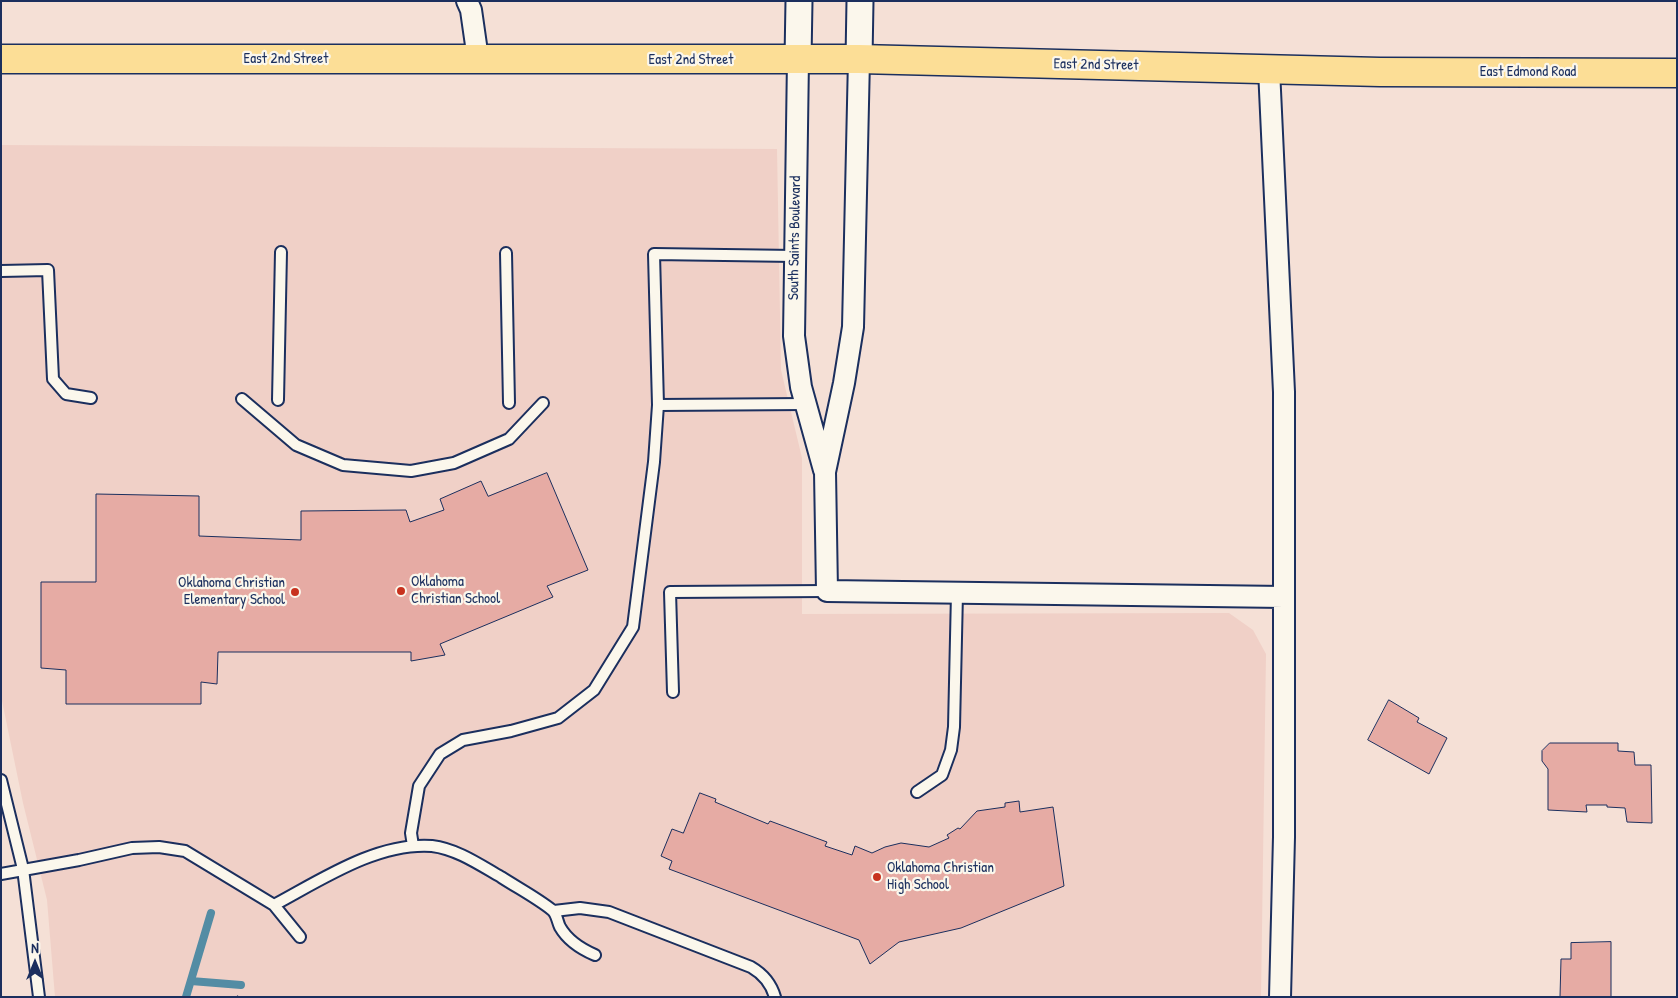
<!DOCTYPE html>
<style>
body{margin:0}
#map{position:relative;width:1678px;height:998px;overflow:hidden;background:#f5e0d6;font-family:"Patrick Hand",sans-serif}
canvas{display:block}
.frame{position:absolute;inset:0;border:2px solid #1b2f5e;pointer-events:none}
.north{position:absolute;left:10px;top:938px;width:50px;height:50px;-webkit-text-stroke:4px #fbf7ec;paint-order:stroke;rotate:0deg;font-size:14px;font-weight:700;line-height:20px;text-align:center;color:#1b2f5e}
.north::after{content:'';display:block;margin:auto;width:18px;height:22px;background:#1b2f5e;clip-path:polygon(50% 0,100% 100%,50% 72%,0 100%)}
</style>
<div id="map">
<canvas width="1678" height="998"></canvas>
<div class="frame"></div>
<div class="north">N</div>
</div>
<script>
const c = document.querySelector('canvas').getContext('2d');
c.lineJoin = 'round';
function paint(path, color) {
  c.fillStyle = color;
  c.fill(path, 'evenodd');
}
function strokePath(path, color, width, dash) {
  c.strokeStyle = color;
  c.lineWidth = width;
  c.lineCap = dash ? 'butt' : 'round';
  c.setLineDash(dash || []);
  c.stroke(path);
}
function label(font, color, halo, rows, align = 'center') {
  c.font = font + ' "Patrick Hand",sans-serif';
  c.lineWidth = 4.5;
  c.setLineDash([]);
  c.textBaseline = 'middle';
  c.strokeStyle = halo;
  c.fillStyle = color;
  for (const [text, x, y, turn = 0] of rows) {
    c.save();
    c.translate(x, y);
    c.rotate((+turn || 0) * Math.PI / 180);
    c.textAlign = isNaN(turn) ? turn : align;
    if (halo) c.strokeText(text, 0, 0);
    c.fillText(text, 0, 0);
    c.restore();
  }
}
const built = new Path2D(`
 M1 145 777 149 781 370 802 458V614L1229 613 1253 630 1266 654 1261 997H55L47 900 23 803 1 696Z`);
const stream = new Path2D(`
 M191 981 241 985
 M186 997 211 913`);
const building = new Path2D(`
 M547 473 588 570 547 586 553 597 440 644 445 655 411 661V652H218L217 684 201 682V704H66V670L41 668V582H96V494L199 496V536L301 540V511L406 510 410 522 444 510 440 499 481 481 488 496Z
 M1389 700 1419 718 1417 722 1447 738 1429 774 1368 740Z
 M1550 743H1618V751L1634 752 1635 765H1651L1652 823 1627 822 1625 808 1607 807V805H1586L1587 812 1548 810V769L1542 761V751Z
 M700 793 716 799 715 802 768 824 770 821 827 842 825 846 852 855 855 846 872 853 885 847 901 843 929 847 949 838 947 835 958 828 960 829 977 811 1005 807V803L1019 801 1020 812 1053 807 1064 886 961 928 899 942 870 964 859 940 669 869 672 861 661 856 672 829 683 833Z
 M1611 942V997H1560L1561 959H1571V943Z`);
const path = new Path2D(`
 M238 997 241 993`);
const service = new Path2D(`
 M506 253 509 403
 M1 271 48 270 53 379 66 394 91 398
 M242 399 296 445 343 465 411 471 454 463 509 439 543 403
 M278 400 281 252
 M658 405 806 404
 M673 692 670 592 827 591
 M1 780 23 869 39 997
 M917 792 942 775 951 750 954 727 957 593
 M413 846 411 833 419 786 440 754 463 740 511 731 558 718 594 690 633 627 654 462 658 405 654 254 795 256
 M1 874 79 860 132 848 159 847 185 851 274 905 300 937
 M274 905C321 880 377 842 432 846 457 849 480 865 501 877 518 888 537 898 552 910 557 914 557 921 560 927 568 941 581 949 595 955
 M554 911 580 908 609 912 751 967C763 974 771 983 775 997`);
const minor = new Path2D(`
 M467 1 471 10 478 59
 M798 59 794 336 801 387 824 470
 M859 59 853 327 844 383 825 472 827 591 1284 597
 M1269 69 1284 392V837L1280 997`);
const tertiary = new Path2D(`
 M798 59 799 1
 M859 59 860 1`);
const primary = new Path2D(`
 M1 59H859L1380 72 1677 73`);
const markers = [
 [401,591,5,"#c8321e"],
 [295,592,5,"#c8321e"],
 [877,877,5,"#c8321e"]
];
const streetNames = [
 ["East 2nd Street",286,59],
 ["East 2nd Street",691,60],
 ["East 2nd Street",1096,65,1],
 ["East Edmond Road",1528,72],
 ["South Saints Boulevard",795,238,-89]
];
const poiNames = [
 ["Oklahoma",411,582],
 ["Christian School",411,599],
 ["Oklahoma Christian",285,583,"right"],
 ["Elementary School",285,600,"right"],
 ["Oklahoma Christian",887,868],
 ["High School",887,885]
];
paint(built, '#f0d0c7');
strokePath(stream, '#538ca4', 8);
paint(building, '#e6aba4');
strokePath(building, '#1b2f5e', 1);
strokePath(service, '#1b2f5e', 14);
strokePath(minor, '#1b2f5e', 24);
strokePath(tertiary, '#1b2f5e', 29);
strokePath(primary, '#1b2f5e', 31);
strokePath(path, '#1b2f5e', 3, [1, 4]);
strokePath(service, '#fbf7ec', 10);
strokePath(minor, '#fbf7ec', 20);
strokePath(tertiary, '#fbf7ec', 25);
strokePath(primary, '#fcde96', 28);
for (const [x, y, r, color] of markers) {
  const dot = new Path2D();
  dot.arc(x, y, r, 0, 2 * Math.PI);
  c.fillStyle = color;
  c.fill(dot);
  strokePath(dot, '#fbf7ec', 2);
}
label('15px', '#1b2f5e', '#fbf7ec', streetNames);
label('15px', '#1b2f5e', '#fbf7ec', poiNames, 'left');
</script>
